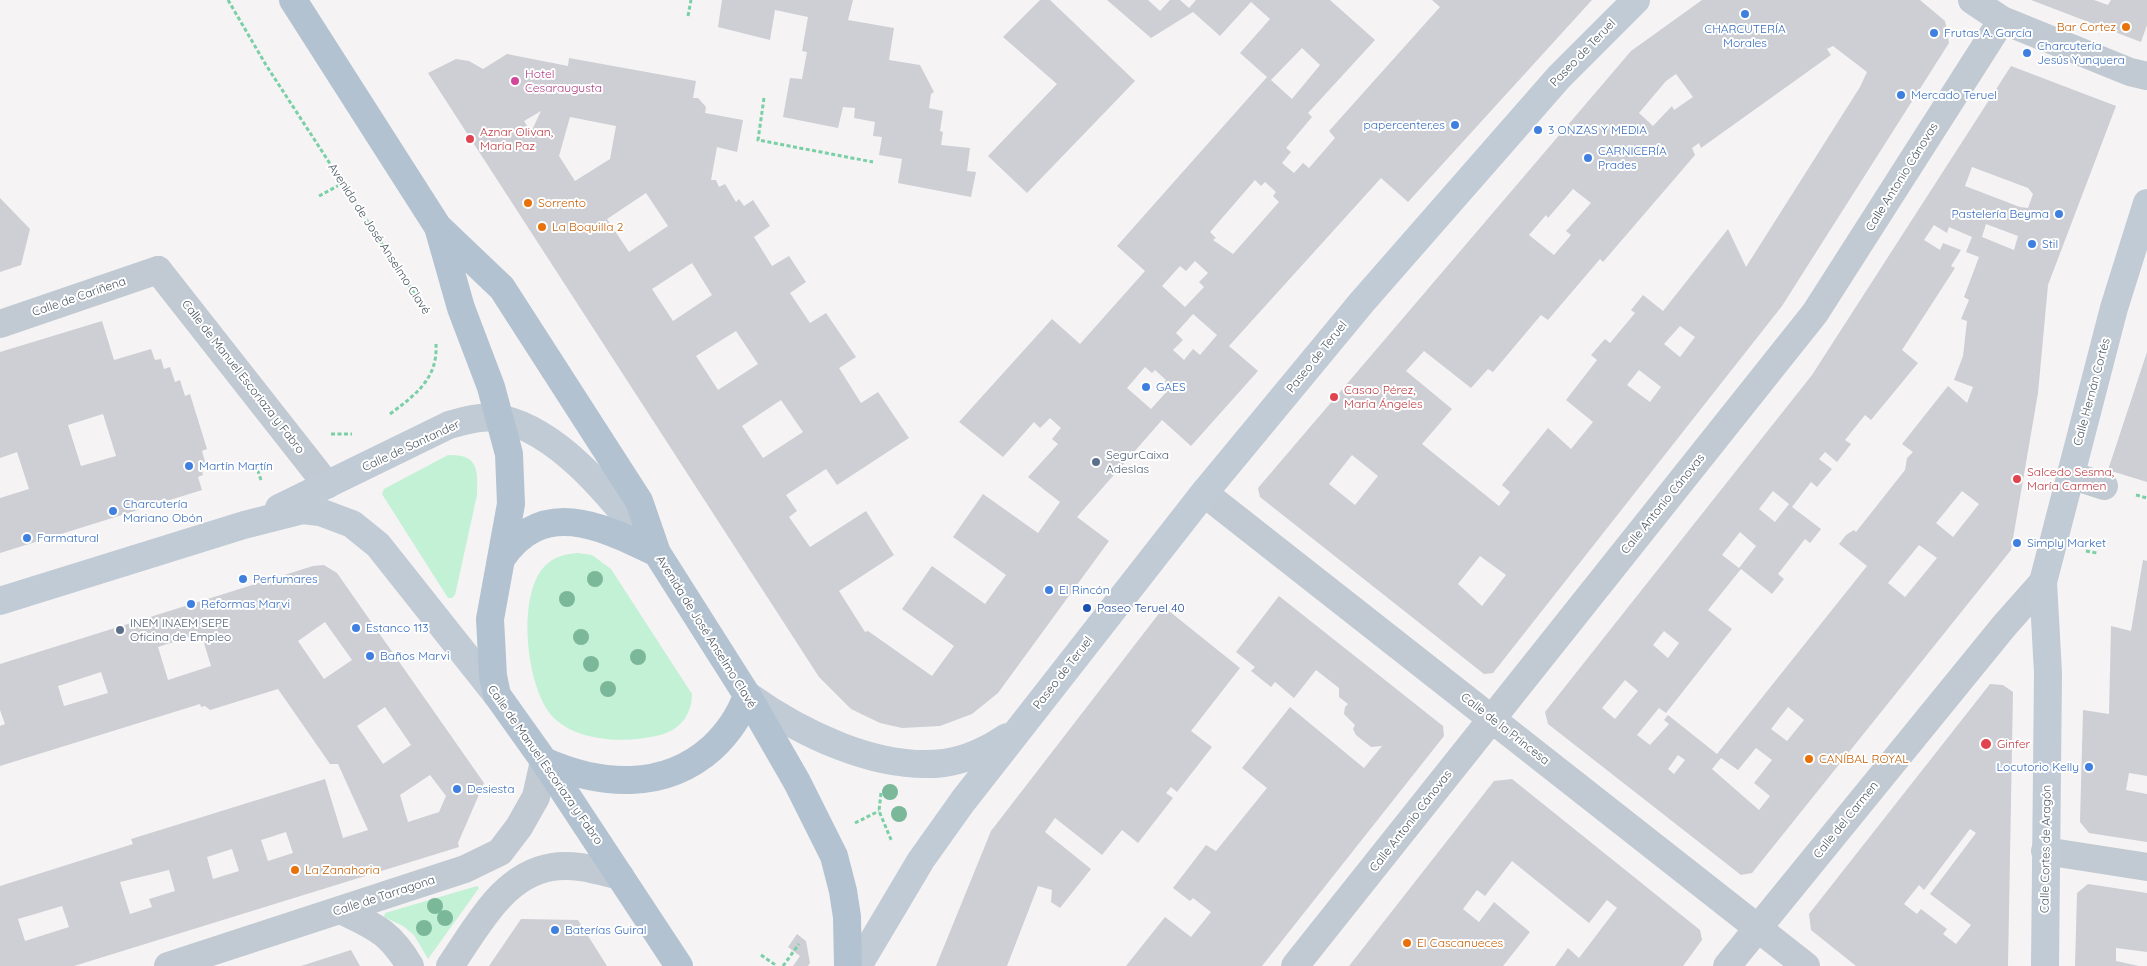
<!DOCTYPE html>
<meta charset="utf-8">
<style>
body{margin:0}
canvas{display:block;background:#f5f3f3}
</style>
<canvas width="2147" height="966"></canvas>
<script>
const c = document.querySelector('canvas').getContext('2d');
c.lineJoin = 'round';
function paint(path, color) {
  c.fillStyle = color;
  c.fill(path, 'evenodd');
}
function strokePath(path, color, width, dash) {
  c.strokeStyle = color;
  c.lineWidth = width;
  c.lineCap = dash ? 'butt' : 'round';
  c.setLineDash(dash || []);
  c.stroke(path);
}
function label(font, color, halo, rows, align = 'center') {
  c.font = font + ' Quicksand,sans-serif';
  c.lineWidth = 4;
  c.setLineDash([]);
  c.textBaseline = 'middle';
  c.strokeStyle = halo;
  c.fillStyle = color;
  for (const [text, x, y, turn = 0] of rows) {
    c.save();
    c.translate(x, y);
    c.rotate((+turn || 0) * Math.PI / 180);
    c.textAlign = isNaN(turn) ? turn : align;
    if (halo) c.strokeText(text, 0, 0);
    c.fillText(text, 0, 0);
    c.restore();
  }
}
const green = new Path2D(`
 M448 455C478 454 478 469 477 495L455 595 452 598H448L382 494 384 489Z
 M578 553 592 555 611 569 692 694C692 716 678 732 656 736 625 743 579 742 554 718 526 691 515 591 547 564 556 556 566 554 578 553Z
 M477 886 479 888 428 959 414 935 403 926 384 917 385 913Z`);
const building = new Path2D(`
 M722 0H853L848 20 894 28 889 60 920 65 934 92 931 94 929 108 943 111 940 131 943 132 941 145 970 148 967 171 976 172 971 197 898 183 902 159 879 155 882 137 873 136 875 122 854 118 855 108 843 107 838 128 783 117 790 78 802 79 807 52 802 51 808 17 775 10 770 40 718 27Z
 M1040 0H1050L1135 81 1027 193 988 156 1057 84 1003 37Z
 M1107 0H1148L1160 11 1170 0H1180L1189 8 1196 0H1330L1375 40 1308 113 1312 117 1286 148 1291 152 1282 163 1294 173 1303 163 1309 168 1335 138 1329 131 1440 7 1432 0H1592L1408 202 1381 178 1229 346 1258 371 1191 446 1162 420 1077 517 1109 541 998 693 972 714 940 726 902 728 880 723 851 709 819 677 428 73 456 59 469 61 483 69 507 54 568 66 569 58 696 81 693 98H698L706 107 705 113 743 120 737 152 717 147 711 180H716L719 187 725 184 736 202 739 199 744 206 753 200 770 226 754 237 772 266 789 256 806 282 790 293 810 323 826 313 856 357 839 368 861 403 878 392 909 438 837 485 826 469 786 495 797 511 789 517 810 547 866 511 894 555 839 591 865 632 868 631 932 676 954 646 902 609 932 566 985 604 1006 575 953 537 983 494 1038 533 1060 502 1028 477 1058 444 1052 439 1061 428 1050 418 1040 428 1034 422 1003 457 959 422 1052 319 1080 344 1145 271 1117 246 1267 77 1240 53 1270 19 1251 2 1220 36 1193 12 1151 38ZM1302 48 1320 65 1292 99 1271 80ZM541 111 531 132 524 121ZM570 117 616 126 610 159 575 181 559 156ZM1255 180 1261 186 1265 182 1276 192 1273 196 1279 202 1233 254 1213 240 1216 238 1210 232ZM646 193 668 226 629 252 607 219ZM1195 261 1208 273 1199 282 1204 287 1185 307 1162 286 1180 266 1186 271ZM692 263 712 295 673 321 652 289ZM1193 314 1217 335 1200 355 1193 349 1184 360 1173 350 1183 340 1176 333ZM736 331 758 364 718 390 696 356ZM1145 367 1152 373 1155 370 1166 380 1164 383 1170 388 1151 409 1127 388ZM781 400 803 432 763 458 742 426Z
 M1702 0H1920L1945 21 1949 43 1782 306 1493 673 1484 674 1260 497 1258 488 1631 51ZM1833 46 1867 72 1860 87 1746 267 1728 229 1663 311 1643 295 1631 310 1635 313 1610 343 1605 339 1591 355 1597 360 1566 400 1593 422 1571 449 1548 428 1502 485 1510 492 1499 506 1422 444 1452 409 1406 371 1424 351 1471 388 1488 369 1493 372 1541 315 1548 320 1600 259 1603 262 1695 155 1692 148 1699 143 1701 148 1831 55 1827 49ZM1676 74 1693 97 1674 110 1672 106 1653 126 1639 113 1666 81ZM1573 189 1591 203 1566 231 1571 235 1554 255 1529 235 1546 215 1548 218ZM1680 326 1695 337 1680 357 1664 344ZM1639 370 1661 387 1650 402 1627 385ZM1352 455 1378 476 1355 505 1329 484ZM1480 556 1506 575 1482 606 1458 584Z
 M2031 0H2094L2108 5 2111 0H2147V25L2141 42Z
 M2011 66 2116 106 2048 285 2038 393 2011 550 1752 873 1741 875 1548 724 1545 712 1812 375ZM1972 167 2028 188 2033 194 2028 208 2020 207 1965 186ZM1986 224 2018 236 2014 250 1982 237ZM1934 225 1947 233 1949 227 1972 237 1966 252 1979 257 1964 297 1969 300 1961 319 1967 321 1963 356 1954 380 1973 387 1967 403 1948 386 1902 444 1913 452 1907 458 1905 470 1856 532 1854 530 1846 535 1839 544 1867 566 1717 754 1668 715 1664 720 1669 724 1650 745 1637 735 1659 708 1666 713 1732 629 1708 610 1741 569 1772 594 1784 579 1778 574 1805 539 1810 543 1821 529 1792 507 1811 482 1817 487 1832 469 1819 459 1825 452 1837 462 1851 444 1845 440 1865 415 1871 420 1918 363 1902 350 1955 268 1951 266 1961 250 1943 243 1940 250 1924 240ZM1773 491 1789 504 1775 522 1759 509ZM1962 491 1979 504 1953 537 1936 523ZM1740 532 1756 546 1739 568 1722 555ZM1919 545 1937 558 1905 597 1888 583ZM1664 631 1679 643 1668 658 1653 645ZM1625 680 1638 691 1615 719 1602 708ZM1788 707 1804 720 1787 741 1771 729ZM1756 748 1772 760 1754 783 1770 796 1759 810 1712 769 1721 758 1738 770ZM1678 755 1685 760 1674 774 1668 769Z
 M0 198 30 229 21 265 0 272Z
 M102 321 114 360 151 349 155 360 161 359 164 369 170 367 175 382 180 380 185 396 190 394 207 449 202 451 206 465 201 467 203 475 198 477 202 490 0 553V498L29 489 17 452 0 458V352ZM103 414 116 456 81 466 68 425Z
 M2147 352V482L2108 470Z
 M2143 560 2147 561V776L2129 773 2126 790 2147 794V842L2089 833 2080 822 2083 710 2109 714 2111 626 2131 631Z
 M324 565 337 573 484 783 458 843 459 847 74 966H0V886L133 844 131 839 325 779 343 838 368 830 338 764H330L278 689 210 710 205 706 201 707 200 704 0 766V726L5 724 0 710V664L313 566ZM325 622 352 660 324 679 298 641ZM201 633 211 666 168 680 158 647ZM101 672 108 693 64 706 58 686ZM385 707 411 745 383 764 357 726ZM430 775 446 796 439 812 408 822 400 795ZM286 832 293 853 268 861 261 840ZM232 849 239 871 213 879 207 857ZM169 870 175 891 149 899 152 907 130 914 120 882ZM62 906 69 927 25 941 18 919Z
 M1279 596 1443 726 1444 736 1262 966H1126L1165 917 1191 937 1211 912 1193 898 1190 901 1173 888 1206 845 1216 851 1267 788 1242 768 1290 707 1364 768 1382 746 1371 747 1356 735 1353 729 1355 725 1344 714 1345 707 1348 704 1339 697V688L1316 670 1294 698 1275 682 1271 687 1251 671 1255 667 1236 652Z
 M1164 607 1240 668 1191 731 1212 747 1177 792 1171 787 1166 793 1173 798 1138 843 1122 830 1102 855 1055 818 1045 832 1091 869 1060 908 1051 902 1052 890 1038 886 1007 966H936L991 831Z
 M1990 684 2003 685 2013 692 2008 966H1856L1811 930 1809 914ZM1970 829 1976 833 1930 894 1971 925 1956 944 1943 934 1947 929 1921 909 1917 914 1904 904 1919 885 1924 890Z
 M1512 779 1700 930 1702 940 1683 966H1555L1568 948 1579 958 1617 908 1607 900 1589 923 1512 861 1485 896 1477 890 1463 909 1479 922 1494 902 1530 932 1503 966H1349L1494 781Z
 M2088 884 2147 893V952L2116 948V961L2139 966H2075L2077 893Z
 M521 919 578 920 607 966H489Z
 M797 934 806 941 810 963 808 966H793L800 956 788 947Z
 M351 950 360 966H301Z`);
const path = new Path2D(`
 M228 0 266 65 425 310
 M688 16 691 0
 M764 98 758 140 873 162
 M319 196 343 183
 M390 414C415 395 438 379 436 344
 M331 434H352
 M261 480 258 471 266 463
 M2136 495 2147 498
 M2086 551 2097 553
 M881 793 879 811 892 842
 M855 823 879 811
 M761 955 777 966
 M783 966 799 944`);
const pedestrian = new Path2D(`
 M2070 475 2104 486`);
const minor = new Path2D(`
 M1972 0 2002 20 2130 72 2147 76
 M0 324 158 270
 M1204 493 1806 966
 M2045 851 2147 867
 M341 910C376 927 390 932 410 966
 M168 966 465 869 500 852 519 827 536 797 544 761
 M450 966C476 929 502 875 552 867 575 863 599 871 620 876
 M1295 966 1815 313 2002 20
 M1727 966 2004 626 2043 582`);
const tertiary = new Path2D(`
 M158 270 327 485`);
const secondary = new Path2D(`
 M279 508 449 425C466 420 485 415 502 419 564 433 617 505 656 552
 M0 601 244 525 303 510 320 512 352 524 378 545 497 695
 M747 695C800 733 877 771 944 763 966 760 990 749 1007 737
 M858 966 921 860 963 801 1204 493 1362 302 1559 77 1636 0
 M2045 966 2048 673 2043 582 2114 308 2147 203`);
const primary = new Path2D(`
 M293 0 438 227 502 288 639 501 657 553 747 695 797 782 834 856 843 891 847 917 848 966
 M438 227 461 308 491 387 509 454 511 504 490 619 493 676 497 695 544 761 679 966
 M501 559C543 496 603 527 657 553
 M544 761C600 786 664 791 712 748 728 733 740 716 747 695`);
const trees = [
 [595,579],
 [567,599],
 [581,637],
 [638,657],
 [591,664],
 [608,689],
 [890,792],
 [899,814],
 [435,906],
 [445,918],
 [424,928]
];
const markers = [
 [1745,14,5,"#3f7fe0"],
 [2126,27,5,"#e8710a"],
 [1934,33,5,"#3f7fe0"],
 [2027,53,5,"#3f7fe0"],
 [515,81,5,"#d1479c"],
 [1901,95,5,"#3f7fe0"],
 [1455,125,5,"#3f7fe0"],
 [1538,130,5,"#3f7fe0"],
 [470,139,5,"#e0444e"],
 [1588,158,5,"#3f7fe0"],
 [528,203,5,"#e8710a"],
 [2059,214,5,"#3f7fe0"],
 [542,227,5,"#e8710a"],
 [2032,244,5,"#3f7fe0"],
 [1146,387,5,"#3f7fe0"],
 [1334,397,5,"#e0444e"],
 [1096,462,5,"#5c6f8a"],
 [189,466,5,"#3f7fe0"],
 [2017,479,5,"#e0444e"],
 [113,511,5,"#3f7fe0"],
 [27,538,5,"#3f7fe0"],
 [2017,543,5,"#3f7fe0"],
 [243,579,5,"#3f7fe0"],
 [1049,590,5,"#3f7fe0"],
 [191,604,5,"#3f7fe0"],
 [1087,608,5,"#1a4fb4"],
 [356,628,5,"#3f7fe0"],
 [120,630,5,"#5c6f8a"],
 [370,656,5,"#3f7fe0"],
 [1986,744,6,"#e0444e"],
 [1809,759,5,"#e8710a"],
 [2089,767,5,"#3f7fe0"],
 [457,789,5,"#3f7fe0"],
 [295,870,5,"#e8710a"],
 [555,930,5,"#3f7fe0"],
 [1407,943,5,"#e8710a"]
];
const foodNames = [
 ["Bar Cortez",2116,27,"right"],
 ["Sorrento",538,203],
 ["La Boquilla 2",552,227],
 ["CANÍBAL ROYAL",1819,759],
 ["La Zanahoria",305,870],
 ["El Cascanueces",1417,943]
];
const shopNames = [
 ["CHARCUTERÍA",1745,29,"center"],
 ["Morales",1745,43,"center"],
 ["Frutas A. García",1944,33],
 ["Charcutería",2037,46],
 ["Jesús Yunquera",2037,60],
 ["Mercado Teruel",1911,95],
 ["papercenter.es",1445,125,"right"],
 ["3 ONZAS Y MEDIA",1548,130],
 ["CARNICERÍA",1598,151],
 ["Prades",1598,165],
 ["Pastelería Beyma",2049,214,"right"],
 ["Stil",2042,244],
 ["GAES",1156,387],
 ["Martín Martín",199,466],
 ["Charcutería",123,504],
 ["Mariano Obón",123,518],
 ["Farmatural",37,538],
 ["Simply Market",2027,543],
 ["Perfumares",253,579],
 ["El Rincón",1059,590],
 ["Reformas Marvi",201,604],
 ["Estanco 113",366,628],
 ["Baños Marvi",380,656],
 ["Locutorio Kelly",2079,767,"right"],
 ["Desiesta",467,789],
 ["Baterías Guiral",565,930]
];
const streetNames = [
 ["Paseo de Teruel",1583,53,-46],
 ["Calle Antonio Cánovas",1902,177,-58],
 ["Avenida de José Anselmo Clavé",379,239,57],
 ["Calle de Cariñena",79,297,-19],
 ["Paseo de Teruel",1317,357,-51],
 ["Calle de Manuel Escoriaza y Fabro",243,377,52],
 ["Calle Hernán Cortés",2092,392,-75],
 ["Calle de Santander",411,446,-25],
 ["Calle Antonio Cánovas",1663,504,-51],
 ["Avenida de José Anselmo Clavé",706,632,58],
 ["Paseo de Teruel",1063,673,-52],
 ["Calle de la Princesa",1505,729,38],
 ["Calle de Manuel Escoriaza y Fabro",545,765,55],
 ["Calle del Carmen",1846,820,-51],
 ["Calle Antonio Cánovas",1411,821,-52],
 ["Calle Cortes de Aragón",2046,849,-89],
 ["Calle de Tarragona",384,896,-18]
];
const hotelNames = [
 ["Hotel",525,74],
 ["Cesaraugusta",525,88]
];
const healthNames = [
 ["Aznar Olivan,",480,132],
 ["María Paz",480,146],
 ["Casao Pérez,",1344,390],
 ["María Ángeles",1344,404],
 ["Salcedo Sesma,",2027,472],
 ["María Carmen",2027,486],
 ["Ginfer",1997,744]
];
const serviceNames = [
 ["SegurCaixa",1106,455],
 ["Adeslas",1106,469],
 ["INEM INAEM SEPE",130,623],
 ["Oficina de Empleo",130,637]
];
const transitNames = [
 ["Paseo Teruel 40",1097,608]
];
paint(green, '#c3f1d5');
paint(building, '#cdcfd5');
strokePath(path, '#7ad0a6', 3, [4, 2.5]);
strokePath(pedestrian, '#c1cad2', 28);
strokePath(minor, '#c1cad2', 28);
strokePath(tertiary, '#c1cad2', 28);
strokePath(secondary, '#c1cbd6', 28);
strokePath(primary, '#b3c2d1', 28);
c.fillStyle = '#7bb799';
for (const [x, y] of trees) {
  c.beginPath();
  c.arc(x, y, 8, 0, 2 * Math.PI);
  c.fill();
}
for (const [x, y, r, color] of markers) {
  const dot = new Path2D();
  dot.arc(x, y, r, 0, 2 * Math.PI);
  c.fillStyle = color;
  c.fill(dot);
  strokePath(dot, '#fff', 2);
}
label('12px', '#c56008', '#fff', foodNames, 'left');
label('12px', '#366cbe', '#fff', shopNames, 'left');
label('12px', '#4a5661', '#fff', streetNames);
label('12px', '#b23c85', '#fff', hotelNames, 'left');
label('12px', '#be3a42', '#fff', healthNames, 'left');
label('12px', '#4e5e75', '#fff', serviceNames, 'left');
label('12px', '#164399', '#fff', transitNames, 'left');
</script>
